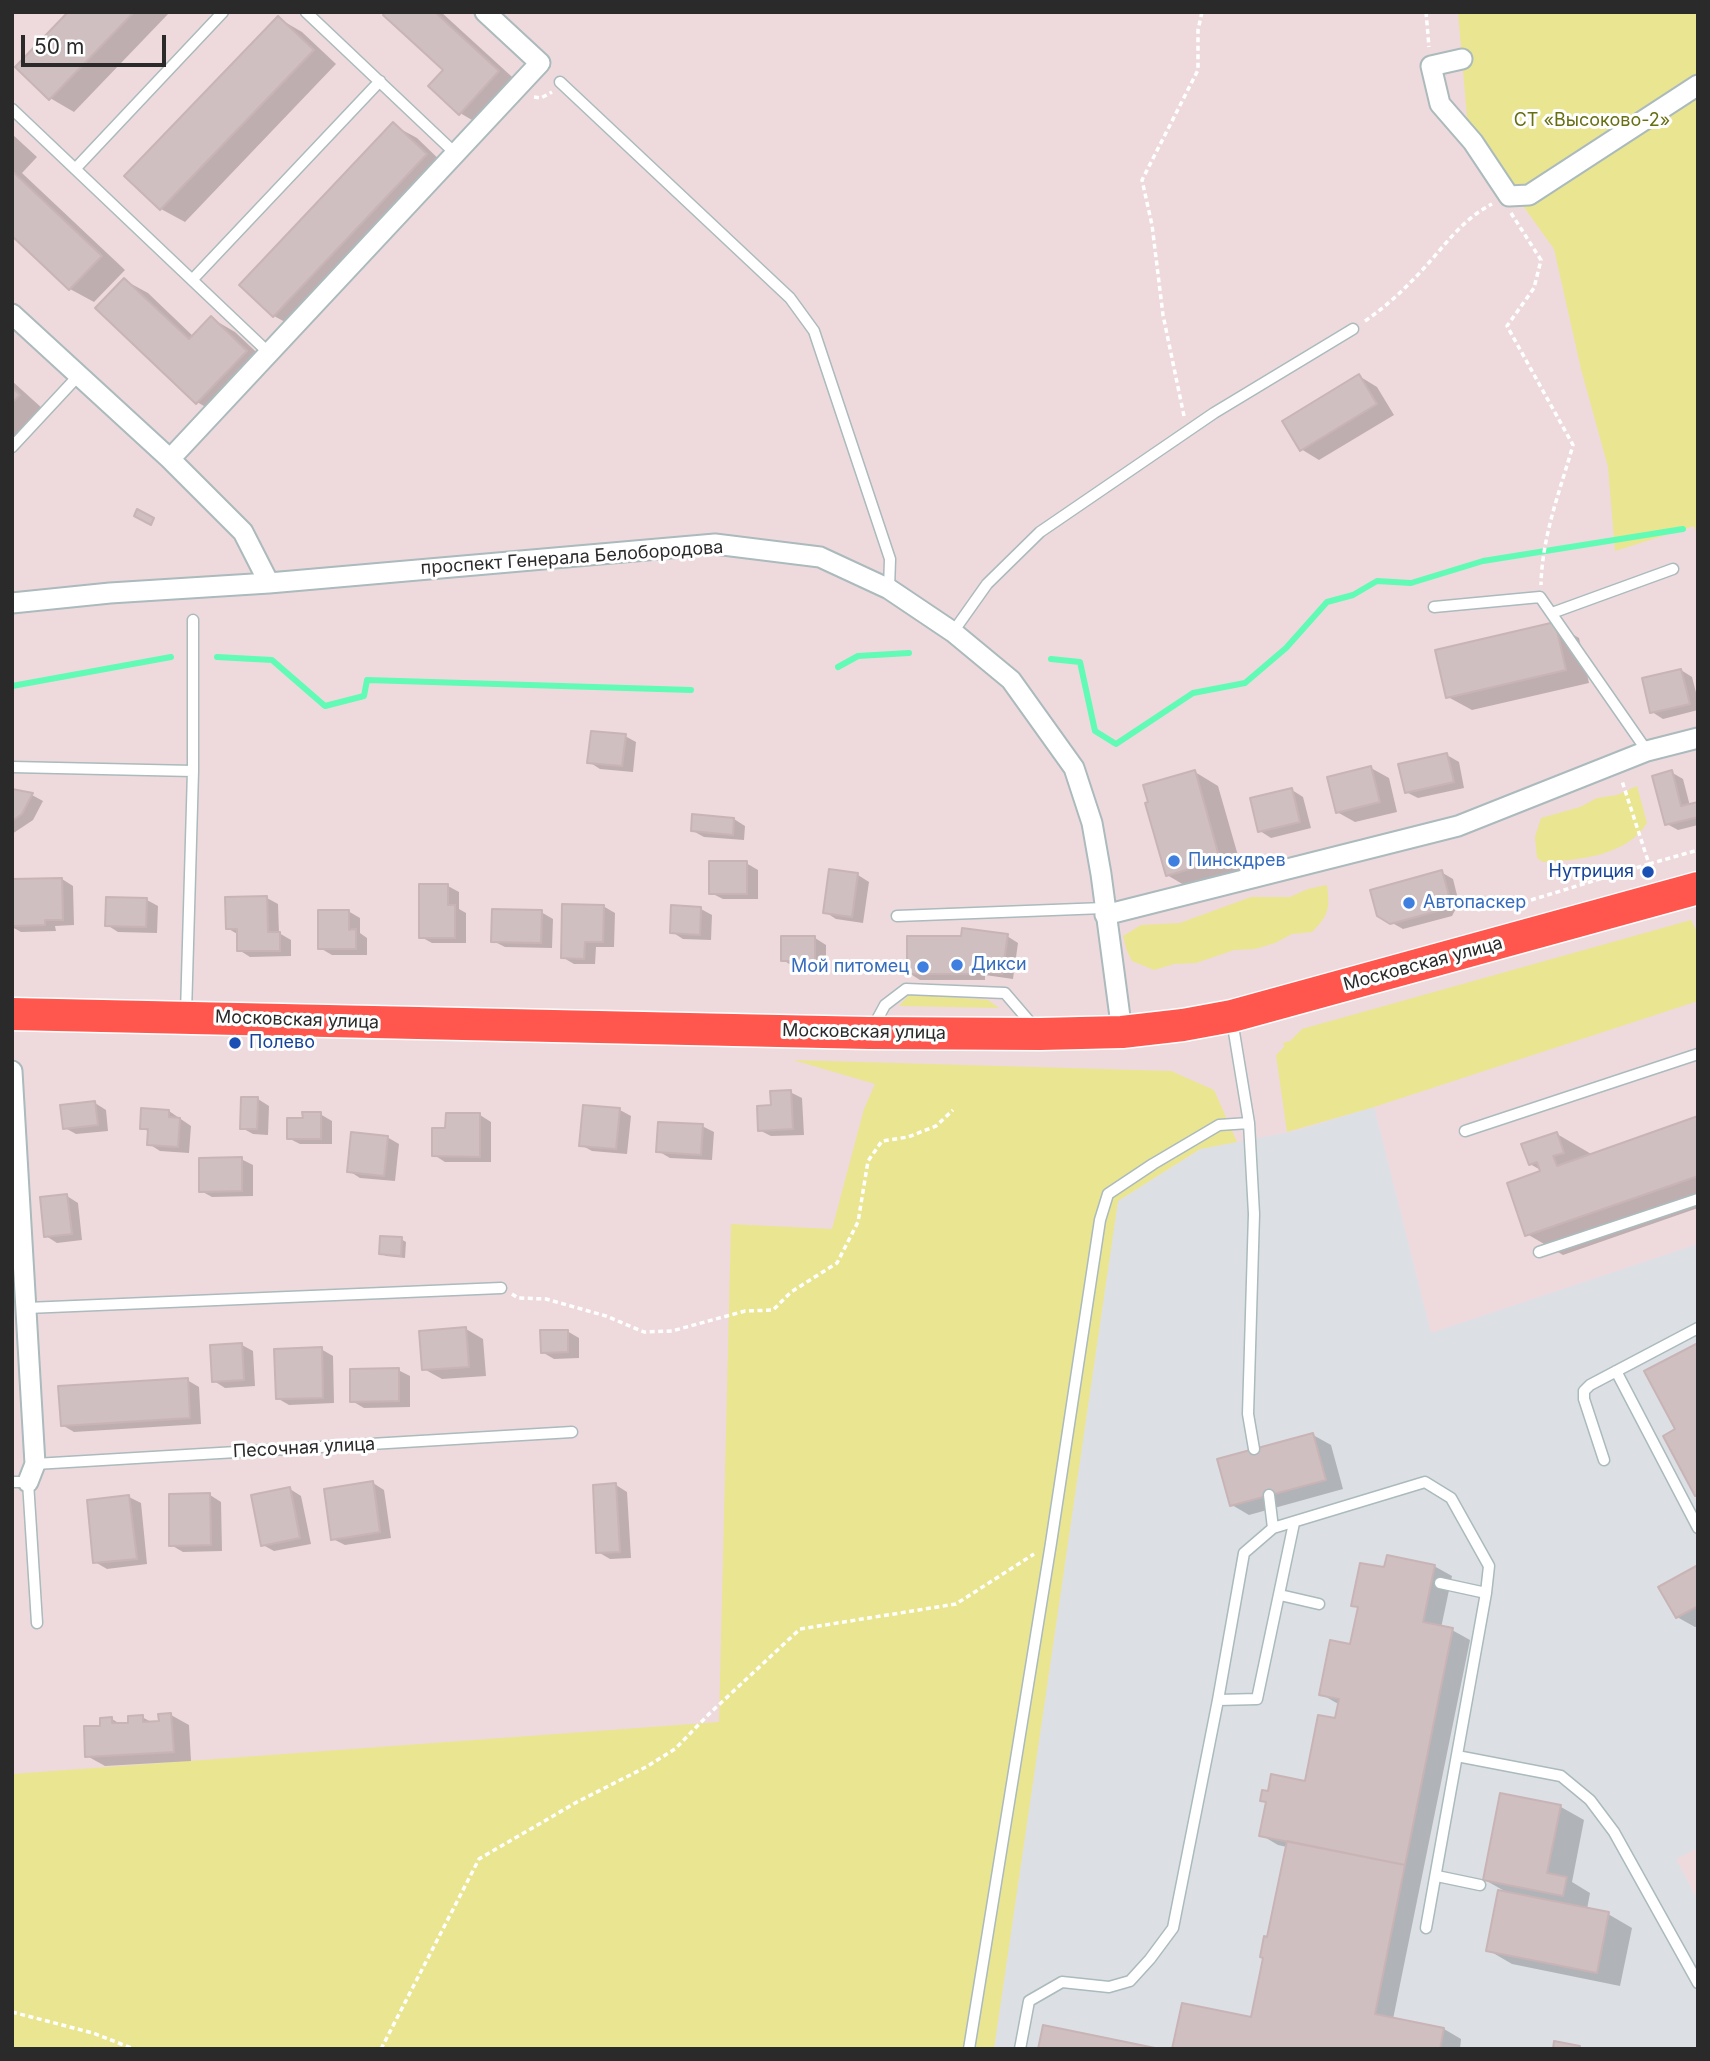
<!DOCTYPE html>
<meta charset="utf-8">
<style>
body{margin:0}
#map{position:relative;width:1710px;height:2061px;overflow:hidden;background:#eedadd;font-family:Inter,sans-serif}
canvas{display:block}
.frame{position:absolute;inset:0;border:14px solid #2a2a2a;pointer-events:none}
.scale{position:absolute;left:21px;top:35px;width:145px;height:32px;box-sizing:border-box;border:4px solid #2a2a2a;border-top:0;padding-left:9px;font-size:21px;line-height:24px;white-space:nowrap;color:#2a2a2a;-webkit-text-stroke:5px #fff;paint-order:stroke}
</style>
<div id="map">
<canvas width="1710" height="2061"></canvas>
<div class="frame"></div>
<div class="scale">50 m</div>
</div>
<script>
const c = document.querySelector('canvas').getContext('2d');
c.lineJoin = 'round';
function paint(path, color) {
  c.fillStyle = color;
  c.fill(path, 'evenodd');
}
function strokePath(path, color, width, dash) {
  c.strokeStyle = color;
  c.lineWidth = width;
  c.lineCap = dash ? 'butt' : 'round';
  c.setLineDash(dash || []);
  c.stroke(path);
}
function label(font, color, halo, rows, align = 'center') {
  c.font = font + ' Inter,sans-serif';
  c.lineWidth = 6;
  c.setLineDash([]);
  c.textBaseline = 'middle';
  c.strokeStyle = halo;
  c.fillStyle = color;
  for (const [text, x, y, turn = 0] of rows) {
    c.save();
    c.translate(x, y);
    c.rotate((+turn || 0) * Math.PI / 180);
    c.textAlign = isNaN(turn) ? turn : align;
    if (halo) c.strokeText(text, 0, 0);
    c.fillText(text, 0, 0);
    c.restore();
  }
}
const industrial = new Path2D(`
 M1374 1107 1431 1333 1698 1244V1848L1676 1859 1698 1901V2049H994L1118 1201 1201 1149 1295 1131Z`);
const green = new Path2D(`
 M1458 12H1698V536L1694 526 1615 551 1608 467 1581 369 1554 249 1468 129Z
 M1637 786 1647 823C1627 856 1578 860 1543 862L1537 858 1535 837 1541 818 1580 807 1597 798 1617 795Z
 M1327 885C1330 909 1329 915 1312 932L1292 934 1275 943 1255 949 1234 950 1196 963 1174 964 1154 970 1132 961 1127 951 1123 936 1141 925 1180 923 1251 897H1290L1308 889Z
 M1691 920 1698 934V1001L1374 1107 1287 1132 1276 1055 1284 1047 1283 1043 1290 1041 1302 1029Z
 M910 994 988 1000 999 1008 899 1006Z
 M793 1060 1171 1071 1214 1090 1237 1142 1200 1149 1118 1201 994 2049H12V1774L719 1722 731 1224 832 1229 864 1109 875 1084Z`);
const shadow = new Path2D(`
 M70 12H170L74 112 50 98Z
 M387 12H441L522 86 484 127 460 113 445 70Z
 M278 18 302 32 336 64 185 222 161 209Z
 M393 125 417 138 449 169 298 329 274 316 242 285Z
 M12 134 37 157 22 173 125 270 94 302 70 289 12 233Z
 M124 280 148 293 194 337 211 318 235 332 270 365 221 416 197 402Z
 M1359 376 1377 387 1394 415 1319 460 1301 449Z
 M12 381 43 409 16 439 12 437Z
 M1555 624 1579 638 1589 683 1472 710 1448 697Z
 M1681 670 1692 677 1698 700V710L1663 719 1652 712Z
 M625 736 636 742 633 772 600 769 589 762Z
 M1447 755 1459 762 1464 788 1418 798 1406 792Z
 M1371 768 1389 778 1397 812 1355 822 1337 812Z
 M1195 772 1218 786 1243 873 1191 889 1167 875Z
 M1671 772 1683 779 1690 806 1698 804V825L1678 830 1667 824Z
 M1292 790 1303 797 1311 828 1271 838 1260 831Z
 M12 791 32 795 43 801 33 820 12 834Z
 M734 819 745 826 744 840 704 837 693 831Z
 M746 863 758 870V899H723L711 893Z
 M831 871 858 875 869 882 863 923 836 919 825 912Z
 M1441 872 1453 879 1459 903 1452 916 1403 929 1378 915Z
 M62 879 73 886 74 925 55 926 56 931 21 932 12 927V881Z
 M448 886 459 892V909L466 913V943H432L421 937Z
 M267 898 278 904 279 933 291 940V956L250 957 239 950V935L227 928Z
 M147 900 158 906 157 933 118 932 107 925Z
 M603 906 615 913 614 947H596L595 964H574L562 957Z
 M701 909 712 915 711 940 683 939 672 932Z
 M348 911 360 918V933L367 938V955H332L320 948Z
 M541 912 553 919 552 948 505 947 493 941Z
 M1007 936 1018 943 1013 979 985 975V980H920L909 973Z
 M815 938 826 945V966L794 967 783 960Z
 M790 1092 802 1098 804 1135 771 1136 759 1130 773 1107Z
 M258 1099 269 1106 268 1135 253 1134 242 1128Z
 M95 1103 106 1110 108 1131 76 1134 65 1128Z
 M620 1110 631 1116 627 1154 592 1151 581 1145Z
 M169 1111 191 1126 189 1153 160 1151 149 1144 150 1132 141 1128Z
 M320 1114 332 1121V1144H300L288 1138 304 1120Z
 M480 1115 491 1122V1162H445L434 1155 447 1130Z
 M1698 1118V1208L1563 1255 1527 1234 1544 1172 1530 1164 1557 1134 1593 1155Z
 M702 1126 714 1132 712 1160 670 1158 658 1151Z
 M387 1137 399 1144 395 1181 360 1178 349 1171Z
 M241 1159 253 1165V1196L212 1197 201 1191Z
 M67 1196 78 1203 82 1240 57 1243 46 1236Z
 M401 1239 406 1242 405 1258 386 1256 380 1253Z
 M466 1329 483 1339 486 1376 442 1379 424 1369Z
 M567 1331 579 1338V1358L554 1359 542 1352Z
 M242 1345 253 1351 255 1386 225 1388 214 1381Z
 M321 1349 333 1356 334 1403 289 1405 277 1398Z
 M398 1370 410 1376V1407L364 1408 352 1401Z
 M187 1380 199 1387 201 1424 74 1432 62 1425Z
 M1313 1435 1331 1445 1343 1489 1249 1515 1232 1505Z
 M373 1483 384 1490 391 1538 345 1545 333 1539Z
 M616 1485 627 1492 631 1558 610 1559 598 1552Z
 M290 1489 301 1496 311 1544 274 1551 263 1545Z
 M210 1495 221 1502 222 1551 183 1552 171 1545Z
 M129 1497 141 1503 147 1564 107 1569 95 1562Z
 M1434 1566 1452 1576 1441 1628 1452 1630 1470 1640 1393 2019 1444 2029 1461 2039 1460 2049H1174L1253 2019 1287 1847 1278 1845 1261 1835 1267 1803 1262 1800 1306 1783 1337 1720 1340 1705 1321 1694 1351 1646 1359 1608 1353 1605 1385 1569Z
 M1698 1567V1626L1695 1627 1677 1617Z
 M171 1715 189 1725 191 1761 105 1766 87 1756 102 1727 112 1719 122 1725 130 1724 142 1717 153 1723H160Z
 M1561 1807 1584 1820 1572 1882 1590 1893 1587 1909 1608 1914 1632 1928 1620 1986 1512 1964 1488 1950 1508 1893 1485 1880Z`);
const stream = new Path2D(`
 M217 657 272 660 325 706 364 696 367 680 691 690
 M1051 659 1080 662 1095 731 1116 744 1193 693 1245 683 1286 648 1327 602 1353 595 1377 581 1411 583 1483 561 1683 529
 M838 667 858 656 909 653
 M12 686 171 657`);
const building = new Path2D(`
 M68 12H134L49 100 15 67Z
 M385 12H435L499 71 459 115 428 86 443 70 383 15Z
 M278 16 314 50 160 210 124 176Z
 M393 122 427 154 273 317 239 285Z
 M12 171 102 256 69 290 12 236Z
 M124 278 189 339 211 316 247 351 196 404 95 308Z
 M1359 374 1377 404 1300 451 1282 421Z
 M12 387 20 395 12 403Z
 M137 509 154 518 151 525 134 516Z
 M1555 622 1566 670 1446 698 1435 650Z
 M1681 669 1690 704 1650 713 1642 678Z
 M591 731 626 734 622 766 587 763Z
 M1447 753 1454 782 1405 793 1398 764Z
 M1371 766 1380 802 1336 813 1327 777Z
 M1195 770 1220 860 1166 876 1145 803 1148 802 1143 785Z
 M1672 770 1681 806 1698 802V817L1665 825 1652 776Z
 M1292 788 1300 822 1258 832 1250 798Z
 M12 789 33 793 22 814 12 821Z
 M692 814 734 818 733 835 691 831Z
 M709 861H747V894H709Z
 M829 869 858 873 852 917 823 913Z
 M1442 870 1449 896 1441 910 1390 924 1377 916 1370 890Z
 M62 878 63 920H45V925L12 926V879Z
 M419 884H448V905H455V938H419Z
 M267 896 268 932H280V951H237V929H226L225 897Z
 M106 897 147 898 146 927 105 926Z
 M562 904 604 905 603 942H585L584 959 561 958Z
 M671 905 701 907 700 935 670 933Z
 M492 909 542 910 541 943 491 942Z
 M318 910H349V930L356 929V949H318Z
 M962 928 1008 934 1002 974 974 970 975 974H907V936H961Z
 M781 936H815V961H781Z
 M791 1090 793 1129 758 1131 757 1106 771 1105 770 1091Z
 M241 1097H258L257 1129H240Z
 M95 1101 98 1125 63 1129 60 1105Z
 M583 1105 620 1108 616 1149 579 1146Z
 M141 1108 169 1110V1117L180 1118 178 1147 147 1145 148 1129H140Z
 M302 1112H321V1139H287V1118H303Z
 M446 1113H480V1157L432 1156V1128H445Z
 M1698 1116V1176L1525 1236 1507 1183 1540 1171 1537 1162 1529 1165 1521 1144 1557 1132 1564 1153 1553 1156 1557 1166Z
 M658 1122 703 1124 701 1155 656 1152Z
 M351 1132 388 1136 384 1176 347 1172Z
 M242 1157V1191L199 1192V1158Z
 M67 1194 72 1234 44 1237 40 1197Z
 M380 1236 402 1237 401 1256 379 1254Z
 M466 1327 469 1367 422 1370 419 1331Z
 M540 1330H568V1352L541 1353Z
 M242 1343 244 1380 212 1382 210 1345Z
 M1698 1343V1495L1695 1496 1663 1436 1675 1429 1644 1371Z
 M322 1347 323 1398 276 1399 274 1349Z
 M399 1368V1401L350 1402V1369Z
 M188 1378 190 1418 61 1426 58 1386Z
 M1313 1433 1326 1480 1230 1506 1217 1459Z
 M373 1481 380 1532 331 1540 324 1489Z
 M616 1483 620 1552 596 1553 593 1485Z
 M290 1487 300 1538 261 1546 251 1495Z
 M210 1493 211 1545 169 1546V1494Z
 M129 1495 137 1559 93 1563 87 1500Z
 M1387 1555 1435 1565 1423 1622 1453 1628 1405 1865 1259 1836 1266 1802 1260 1801 1262 1790 1268 1791 1271 1774 1305 1781 1318 1715 1335 1718 1339 1699 1319 1695 1330 1640 1350 1644 1358 1607 1351 1606 1360 1563 1384 1567Z
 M1698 1565V1606L1676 1618 1658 1587Z
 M171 1713 174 1752 85 1757 84 1726H100V1718L112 1717V1723H128V1716L143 1715V1722L159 1721 158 1714Z
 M1500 1793 1561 1805 1547 1873 1567 1877 1563 1896 1483 1880Z
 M1287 1841 1405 1865 1375 2014 1444 2028 1440 2049H1172L1182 2003 1251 2017 1263 1958 1260 1957 1264 1936 1267 1937Z
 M1498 1890 1609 1912 1597 1973 1486 1951Z
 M1043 2025 1160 2049H1038Z
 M1554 2041 1580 2046 1579 2049H1553Z`);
const path = new Path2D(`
 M1426 12 1429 47
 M534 97 541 98 552 92
 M1511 213 1541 260 1534 288 1507 326 1573 445C1560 491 1542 536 1541 585
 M1365 321C1391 303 1412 282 1433 258 1451 237 1467 217 1492 204
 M1184 416 1163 315 1152 225 1142 180 1198 70V30L1202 12
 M1649 864 1698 850
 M1531 900 1649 864 1622 781
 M512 1294 518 1298 546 1299 606 1316 644 1332 672 1331 745 1311 773 1310 791 1292 837 1263 858 1222 868 1161 882 1141 908 1137 936 1126 953 1110
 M12 2012 93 2033 134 2049
 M381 2049 479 1859 577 1802 646 1767 675 1749 709 1714 800 1629 956 1604 1034 1554`);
const service = new Path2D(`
 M306 12 456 154
 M560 82 790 298 814 331 890 559 889 589
 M12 109 269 353
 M76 168 223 12
 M192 280 380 81
 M12 447 79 375
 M1434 607 1540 597 1647 751
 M1552 613 1673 569
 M953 632 987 584 1040 532 1214 413 1353 329
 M12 767 193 771 186 1013
 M193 771V620
 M897 916 1104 908
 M1232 1020 1249 1123 1254 1214 1248 1414 1254 1449
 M872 1029 885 1005 906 989 1005 993 1035 1028
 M1465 1131 1698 1054
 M1539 1252 1698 1199
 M27 1308 501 1288
 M1616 1371 1698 1528
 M1604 1460 1584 1399V1391L1590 1385 1698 1328
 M35 1464 572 1432
 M12 1482H28L37 1623
 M1273 1528 1425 1482 1451 1498 1489 1566 1486 1593 1426 1928
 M1440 1583 1486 1593
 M1280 1595 1319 1604
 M1218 1700 1257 1699 1294 1523
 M1457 1756 1561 1776 1590 1800 1614 1832 1698 1983
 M1437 1876 1480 1885
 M969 2049 1051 1543 1100 1220 1108 1194 1153 1164 1219 1125 1249 1123
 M1020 2049 1029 2001 1062 1982 1109 1987 1130 1981 1150 1959 1173 1928 1218 1700 1244 1553 1273 1528 1269 1495`);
const minor = new Path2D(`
 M1462 59 1431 66 1440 104 1473 142 1509 196 1529 195 1698 85
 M12 314 170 459 243 532 269 583
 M170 459 540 63 485 12
 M12 603 110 593 269 583 715 544 820 557 889 589 953 632 1011 680 1074 768 1092 823 1101 874 1122 1032
 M1105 915 1458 826 1647 751 1698 738
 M12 1071 35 1464 28 1482`);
const primary = new Path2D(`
 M12 1014 869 1033 1040 1034 1122 1032 1183 1025 1232 1016 1698 888`);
const markers = [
 [1174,861,7,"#3f7fe0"],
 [1648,872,7,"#1a4fb4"],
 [1409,903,7,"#3f7fe0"],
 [957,965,7,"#3f7fe0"],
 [923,967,7,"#3f7fe0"],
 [235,1043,7,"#1a4fb4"]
];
const parkNames = [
 ["СТ «Высоково-2»",1592,121]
];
const streetNames = [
 ["проспект Генерала Белобородова",572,558,-4],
 ["Московская улица",1423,964,-15],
 ["Московская улица",297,1020,2],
 ["Московская улица",864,1032,1],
 ["Песочная улица",304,1448,-3]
];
const shopNames = [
 ["Пинскдрев",1188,861],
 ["Автопаскер",1423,903],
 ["Дикси",971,965],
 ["Мой питомец",909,967,"right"]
];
const transitNames = [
 ["Нутриция",1634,872],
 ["Полево",249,1043,"left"]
];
paint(industrial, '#dce0e5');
paint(green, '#eae590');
paint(shadow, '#0003');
strokePath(stream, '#61fbb5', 6);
paint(building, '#cfbfc1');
strokePath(building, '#c9b4b5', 2);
strokePath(service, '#abbabc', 13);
strokePath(minor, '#abbabc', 23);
strokePath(primary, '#fff', 35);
strokePath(path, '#fff', 3.5, [5, 3.5]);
strokePath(service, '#fff', 10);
strokePath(minor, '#fff', 19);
strokePath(primary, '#ff564e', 32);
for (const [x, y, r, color] of markers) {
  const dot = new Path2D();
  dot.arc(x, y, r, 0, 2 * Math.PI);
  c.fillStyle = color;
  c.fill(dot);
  strokePath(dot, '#fff', 2.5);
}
label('18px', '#686f12', '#fff', parkNames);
label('18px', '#2a2a2a', '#fff', streetNames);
label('18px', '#366cbe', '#fff', shopNames, 'left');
label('18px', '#164399', '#fff', transitNames, 'right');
</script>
